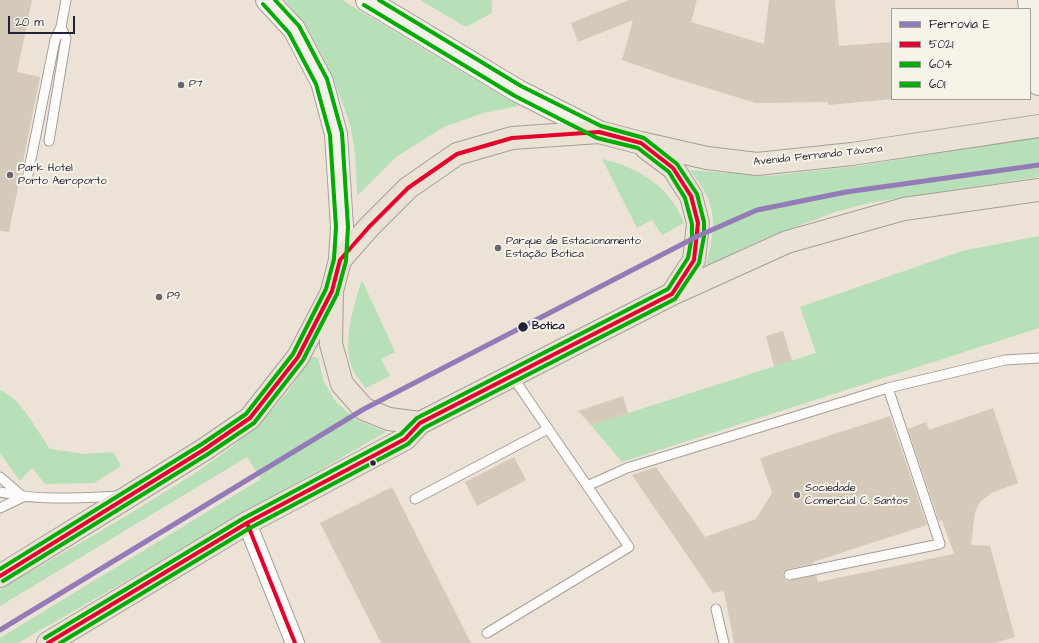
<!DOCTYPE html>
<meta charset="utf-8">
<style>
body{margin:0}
#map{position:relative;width:1039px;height:643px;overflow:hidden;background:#ece2d5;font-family:"Architects Daughter",sans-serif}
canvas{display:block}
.legend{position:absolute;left:891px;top:8px;width:140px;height:92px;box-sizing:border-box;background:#f7f3e8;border:1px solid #a29fa3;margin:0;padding:5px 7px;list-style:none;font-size:12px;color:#22223b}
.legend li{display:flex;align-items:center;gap:8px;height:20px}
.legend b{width:20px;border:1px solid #a29fa3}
.scale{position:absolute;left:8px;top:16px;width:67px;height:18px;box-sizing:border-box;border:2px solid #22223b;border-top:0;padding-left:5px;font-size:12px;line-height:14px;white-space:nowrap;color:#22223b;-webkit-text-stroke:3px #f7f3e8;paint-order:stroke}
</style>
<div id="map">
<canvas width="1039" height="643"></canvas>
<ul class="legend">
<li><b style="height:5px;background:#937bb8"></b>Ferrovia E</li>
<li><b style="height:5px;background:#e4002b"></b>5021</li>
<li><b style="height:5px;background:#00ac00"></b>604</li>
<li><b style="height:5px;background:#00ac00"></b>601</li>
</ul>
<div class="scale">20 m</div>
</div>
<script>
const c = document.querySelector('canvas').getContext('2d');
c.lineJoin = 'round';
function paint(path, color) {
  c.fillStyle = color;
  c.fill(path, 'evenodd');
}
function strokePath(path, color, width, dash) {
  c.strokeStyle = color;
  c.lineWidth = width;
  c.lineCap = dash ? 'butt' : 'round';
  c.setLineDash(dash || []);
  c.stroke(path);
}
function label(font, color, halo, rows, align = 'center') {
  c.font = font + ' "Architects Daughter",sans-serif';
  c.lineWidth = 4;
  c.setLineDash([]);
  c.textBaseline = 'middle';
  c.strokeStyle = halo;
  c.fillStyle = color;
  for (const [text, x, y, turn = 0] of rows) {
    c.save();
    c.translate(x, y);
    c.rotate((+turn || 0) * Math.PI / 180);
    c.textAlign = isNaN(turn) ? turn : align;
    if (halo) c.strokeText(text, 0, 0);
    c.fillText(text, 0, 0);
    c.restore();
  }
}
const green = new Path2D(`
 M285 0H342L519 106 483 113 444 127 396 157 357 196C356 170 356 141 347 116 334 75 313 33 285 0Z
 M420 0H492V13L466 27Z
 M1039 136V177L869 203 835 212 761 240 706 266C716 225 719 204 689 170L769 176 858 166Z
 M602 159C639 168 670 186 684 223L662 235 652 220 637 228Z
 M1039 236V328L622 462 591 425 816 353 800 307 962 251Z
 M362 280 395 352 381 359 390 376 366 388C362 383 356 377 353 370 341 346 354 304 362 280Z
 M310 356 318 358 324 382 336 402 357 420 386 432 18 643H0V638L261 479 247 457 0 606V589C51 560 102 531 152 500 214 462 276 423 310 356Z
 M0 390C23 401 36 429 50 449L85 454 113 452 121 466 94 483 45 484 32 468 20 481 0 453Z`);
const building = new Path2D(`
 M0 0H32L17 72 40 77 9 232 0 231Z
 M629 0H697L691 22 764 44 769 0H835L839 46 892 42V99L828 105V102L756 103 671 77 622 60 633 20 578 42 571 23Z
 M783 331 792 361 774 366 766 336Z
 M623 396 628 413 591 425 578 411Z
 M993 408 1018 483 991 493 980 502 975 512 971 545 990 546 1015 637 995 643H734L724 591 713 593 632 475 656 467 705 537 756 519 772 493 760 458 890 416 927 525 813 562V564L788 569 783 573 784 579 787 581 816 575 818 582 954 554 942 520 939 521 908 429 926 422 929 430Z
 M514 457 526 480 477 506 465 482Z
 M392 487 471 643H381L320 523Z`);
const lane = new Path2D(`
 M49 141 66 38 61 27
 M27 179 55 40 61 27 66 0
 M0 477 23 497 0 508
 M587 486 627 468 888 388 1005 360 1039 358
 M0 492C38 501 79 498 118 496
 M415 499 548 429
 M789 575 940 544 888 388
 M716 609 724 643
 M487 633 629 547 512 376`);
const street = new Path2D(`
 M247 523 295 643`);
const secondary = new Path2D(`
 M267 0 294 29 322 82 336 134 342 227 340 260
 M367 0 518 91 599 132
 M1029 0 1039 84`);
const primary = new Path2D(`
 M646 148 673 168 691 196 698 223 694 260 672 294
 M420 423 389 419 364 409 342 384 331 344 332 291 340 260 369 227 408 188 457 154 512 138 599 132 641 143 707 158 757 164 852 154 1039 126
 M0 576 205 449 250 418 298 357 331 294
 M48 643 247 523 405 439 420 423 672 294 787 242 904 209 1039 190`);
const bus1 = new Path2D(`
 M247 523 295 643
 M0 576 205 449 250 418 298 357 332 291 340 260 369 227 408 188 457 154 512 138 599 132 641 143 673 168 691 196 698 223 694 260 672 294 420 423 405 439 247 523 48 643`);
const bus2 = new Path2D(`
 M3 581 208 454 254 423 303 360 337 294 346 261 348 227 342 133 327 79 299 26 275 0
 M60 643 250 528 408 444 424 428 675 299 699 263 704 236V222L697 194 677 164 644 138 601 126 521 86 379 0`);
const bus3 = new Path2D(`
 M0 569 202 444 246 414 293 354 326 289 334 259 336 227 330 135 316 84 289 33 263 4
 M45 638 244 518 401 434 417 418 668 289 688 258 692 236V224L685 198 669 172 638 148 597 138 515 96 364 5`);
const rail1 = new Path2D(`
 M0 630 364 409 698 236 757 210 846 192 1039 165`);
const markers = [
 [181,85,4,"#696571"],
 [10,175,4,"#696571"],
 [498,248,4,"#696571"],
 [159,297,4,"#696571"],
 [523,327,5.5,"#22223b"],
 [373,463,3.5,"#22223b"],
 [797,495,4,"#696571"]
];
const poiNames = [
 ["P7",189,85],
 ["Park Hotel",18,169],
 ["Porto Aeroporto",18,182],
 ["Parque de Estacionamento",506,242],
 ["Estação Botica",506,255],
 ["P9",167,297],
 ["Sociedade",805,489],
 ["Comercial C. Santos",805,502]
];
const streetNames = [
 ["Avenida Fernando Távora",818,156,-6]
];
const stopNames = [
 ["Botica",532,327]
];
paint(green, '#b7e0b8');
paint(building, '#d5c9ba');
strokePath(lane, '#a59f9b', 11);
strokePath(street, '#a59f9b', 20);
strokePath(secondary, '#a59f9b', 24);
strokePath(primary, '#a59f9b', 24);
strokePath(lane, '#fcfbf9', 9);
strokePath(street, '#fcfbf9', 18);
strokePath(secondary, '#f4f0ea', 22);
strokePath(primary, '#e9e2d5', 22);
strokePath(bus1, '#e4002b', 4);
strokePath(bus2, '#00ac00', 4);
strokePath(bus3, '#00ac00', 4);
strokePath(rail1, '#937bb8', 5);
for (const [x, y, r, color] of markers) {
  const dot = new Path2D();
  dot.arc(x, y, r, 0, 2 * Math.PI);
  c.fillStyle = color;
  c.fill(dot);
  strokePath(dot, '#f7f3e8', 1.5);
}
label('11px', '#22223b', '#f7f3e8', poiNames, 'left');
label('11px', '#22223b', '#f7f3e8', streetNames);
label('bold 11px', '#22223b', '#f7f3e8', stopNames, 'left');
</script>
